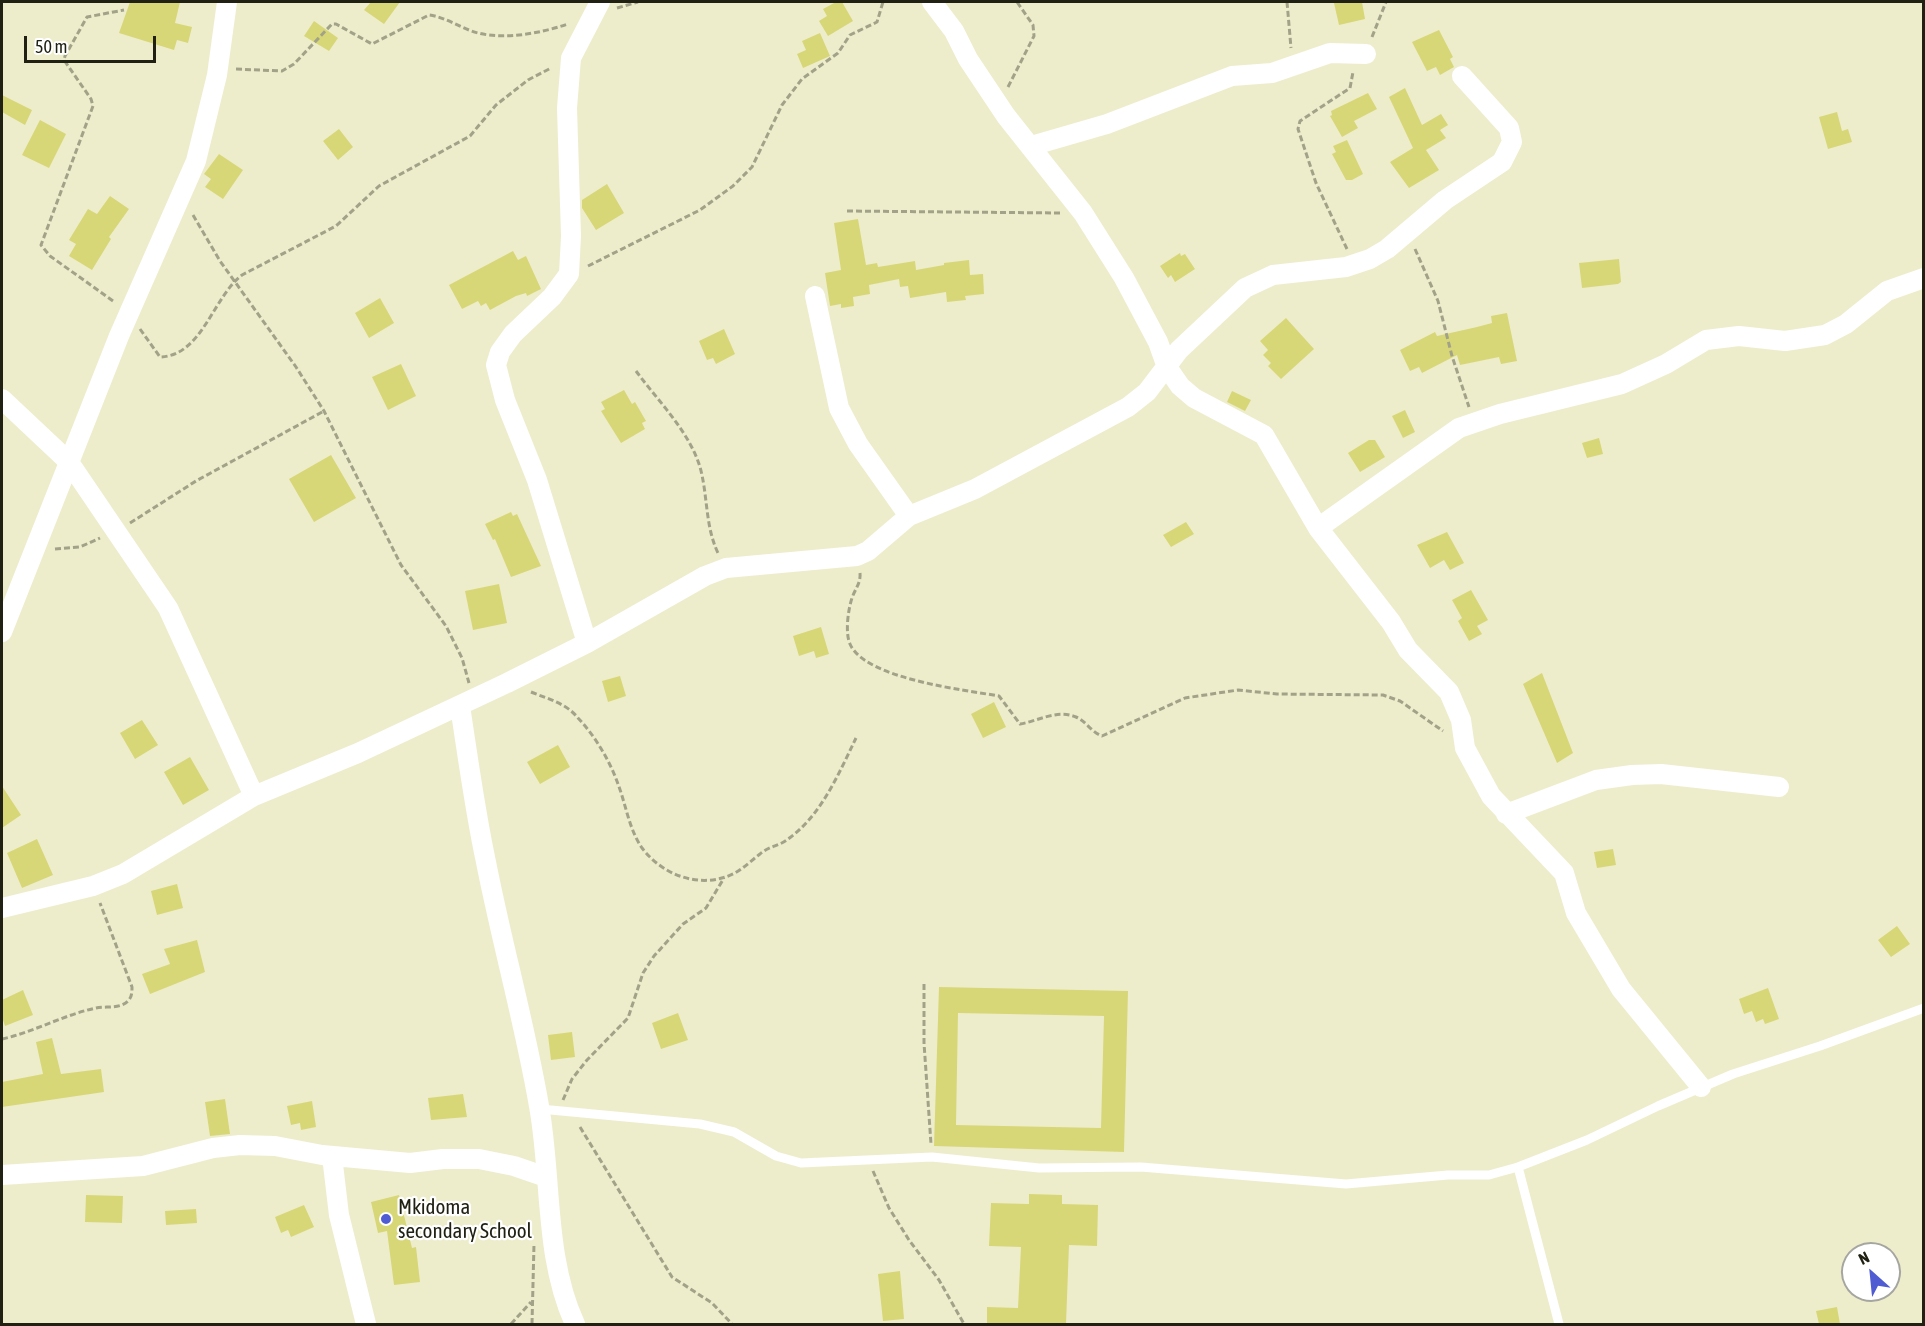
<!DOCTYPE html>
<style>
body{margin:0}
#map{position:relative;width:1925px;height:1326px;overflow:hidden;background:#ededcc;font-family:"Asap Condensed",sans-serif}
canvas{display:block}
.frame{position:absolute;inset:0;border:3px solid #202013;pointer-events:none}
.north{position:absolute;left:1841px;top:1242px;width:60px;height:60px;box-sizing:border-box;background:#fff;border:2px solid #a6a6a1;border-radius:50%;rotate:333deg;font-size:16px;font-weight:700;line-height:24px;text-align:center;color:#202013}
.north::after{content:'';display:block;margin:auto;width:21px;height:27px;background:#4f5cd2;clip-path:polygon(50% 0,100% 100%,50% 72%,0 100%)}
.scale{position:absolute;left:24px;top:36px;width:132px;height:27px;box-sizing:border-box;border:3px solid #202013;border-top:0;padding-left:8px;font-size:18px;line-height:21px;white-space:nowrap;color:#202013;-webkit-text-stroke:4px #fff;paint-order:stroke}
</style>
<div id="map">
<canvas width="1925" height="1326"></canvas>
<div class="frame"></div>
<div class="north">N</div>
<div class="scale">50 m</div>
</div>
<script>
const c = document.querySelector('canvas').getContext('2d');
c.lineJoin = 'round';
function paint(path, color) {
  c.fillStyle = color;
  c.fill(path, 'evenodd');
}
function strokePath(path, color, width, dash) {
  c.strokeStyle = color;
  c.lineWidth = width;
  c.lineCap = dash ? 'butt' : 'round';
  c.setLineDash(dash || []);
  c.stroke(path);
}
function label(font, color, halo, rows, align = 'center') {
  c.font = font + ' "Asap Condensed",sans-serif';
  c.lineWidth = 4.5;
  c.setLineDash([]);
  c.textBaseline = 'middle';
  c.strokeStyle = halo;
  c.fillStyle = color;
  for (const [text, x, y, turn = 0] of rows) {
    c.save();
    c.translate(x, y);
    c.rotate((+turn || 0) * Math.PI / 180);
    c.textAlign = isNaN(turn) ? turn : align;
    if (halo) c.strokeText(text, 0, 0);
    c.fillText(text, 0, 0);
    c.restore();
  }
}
const building = new Path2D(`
 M130 2H180L175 23 192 27 188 43 177 40 174 50 119 33Z
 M371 2H400L384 24 364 10Z
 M836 2H842L853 21 828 36 819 21 827 16 823 9Z
 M1342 2H1362L1365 19 1339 25 1334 3Z
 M314 21 338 38 329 51 304 36Z
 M1439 30 1453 57 1450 59 1454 67 1440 75 1436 67 1427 71 1412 42Z
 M820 33 830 56 803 68 797 54 806 50 802 41Z
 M1405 88 1422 125 1441 114 1448 125 1440 130 1446 138 1426 150 1439 170 1409 188 1390 162 1413 148 1389 97Z
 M1368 93 1377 109 1354 121 1358 128 1342 137 1330 116 1332 115 1331 111Z
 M2 95 32 110 25 125 2 112Z
 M1837 112 1842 131 1848 129 1852 142 1828 149 1819 117Z
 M40 120 66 134 49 168 22 155Z
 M339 129 353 147 338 160 323 141Z
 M1347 140 1363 174 1352 180H1346L1332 154 1336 152 1333 146Z
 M219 154 243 170 223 199 205 187 211 179 204 174Z
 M607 184 624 213 596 230 582 208V200Z
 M110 196 129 209 109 237 111 239 92 270 69 256 76 244 69 240 88 209 97 214Z
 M858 219 866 265 877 263 878 267 915 261 916 270 944 265V263L969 260 970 275 983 274 984 294 965 296 966 300 947 302 946 292 910 298 908 286 900 287 899 279 869 285 870 294 853 297 854 306 841 308V304L830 306 825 273 841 270 834 223Z
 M513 251 518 260 526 256 541 289 527 296 526 293 516 296 490 310 486 303 481 306 478 301 462 309 449 285Z
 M1180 253 1181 256 1185 254 1195 269 1175 282 1171 275 1168 278 1160 266Z
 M1619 259 1621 282 1618 284 1582 288 1579 263Z
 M380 298 394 323 369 338 355 313Z
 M1507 313 1517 361 1501 364 1499 357 1460 365 1457 355 1422 373 1419 367 1410 371 1400 350 1435 332 1437 336 1477 327 1492 323 1491 316Z
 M1286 318 1314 349 1281 379 1268 366 1271 363 1263 355 1268 350 1260 341Z
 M724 329 735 354 716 364 713 358 707 360 699 341Z
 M401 364 416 396 388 410 372 377Z
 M624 390 632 404 635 402 646 421 642 423 645 429 621 443 601 411 605 409 601 402Z
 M1232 391 1251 400 1245 411 1227 402Z
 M1405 410 1415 432 1403 438 1392 416Z
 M1599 438 1603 454 1587 458 1582 443Z
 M1369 440H1375L1385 457 1360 472 1348 453Z
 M331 455 356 498 314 522 289 479Z
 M511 512 513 516 517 514 541 566 511 577 495 539 493 540 485 524Z
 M1186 522 1194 534 1171 547 1163 535Z
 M1447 532 1464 563 1450 570 1444 560 1430 568 1417 545Z
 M499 584 507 623 473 630 465 591Z
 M1471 590 1488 620 1477 626 1482 634 1469 641 1458 621 1462 618 1452 600Z
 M821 627 829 654 816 658 814 651 799 656 793 636Z
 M1542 673 1573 753 1557 763 1523 684Z
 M620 676 626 696 608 702 602 681Z
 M994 702 1006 727 983 738 971 714Z
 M142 720 158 745 135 759 120 733Z
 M558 745 570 767 540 784 527 762Z
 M190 757 209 790 183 805 164 772Z
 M2 786 21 815 2 828Z
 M37 839 53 875 22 888 7 853Z
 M1613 849 1616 865 1597 868 1594 852Z
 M177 884 183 908 157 915 151 891Z
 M1897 926 1910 944 1891 957 1878 940Z
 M197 940 205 972 150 994 142 974 170 964 164 949Z
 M939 987 1128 991 1124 1152 934 1146ZM958 1013 1104 1016 1101 1128 956 1125Z
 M1768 988 1779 1019 1765 1024 1763 1019 1756 1022 1752 1011 1744 1014 1739 999Z
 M23 990 33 1015 5 1026 2 1017V1000Z
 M678 1013 688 1040 661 1049 652 1023Z
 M572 1032 575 1057 551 1060 548 1035Z
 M52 1038 61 1074 101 1069 104 1092 2 1107V1082L43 1074 36 1042Z
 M463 1094 467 1117 431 1120 428 1098Z
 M225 1099 230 1134 210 1136 205 1102Z
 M312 1101 316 1127 301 1130 300 1123 291 1125 287 1106Z
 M1029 1194 1062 1195V1204L1098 1205 1097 1246 1069 1245 1066 1324H987V1307L1018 1308 1021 1247 989 1246 991 1203 1029 1204Z
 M86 1195 123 1196 122 1223 85 1222Z
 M399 1195 412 1248 416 1247 420 1282 394 1285 387 1231 378 1233 371 1202Z
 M304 1205 314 1227 291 1237 288 1230 281 1233 275 1217Z
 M196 1209 197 1223 166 1225 165 1211Z
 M900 1271 904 1319 883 1321 878 1274Z
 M1837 1307 1840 1324H1819L1816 1311Z`);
const path = new Path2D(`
 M1287 2 1291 48
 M617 8 638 2
 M1372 37 1386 2
 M236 69 282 71 294 64 332 24H336L372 44 429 15C446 17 462 29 478 33 506 40 541 33 568 24
 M1008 87 1034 36 1033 25 1017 2
 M847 211 1061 213
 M193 215 220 261 296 367 324 411 401 565 446 626 462 658 469 683
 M1347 249 1316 183 1298 129 1300 121 1350 88 1353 72
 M1415 249 1438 301 1452 356 1469 407
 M588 266 700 210 733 186 752 167 782 105 802 79 838 53 850 35 877 22 883 2
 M113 301 50 256 41 245 93 106 91 99 64 60 65 56 87 17 124 10
 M140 329 160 357C202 356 213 297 242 275L336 226 379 186 470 136 496 105 528 80 551 68
 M636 371C658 401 689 431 700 467 708 496 705 526 718 553
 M130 523 196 481 324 411
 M55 549 80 547 100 538
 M860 573C861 583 855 589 852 598 848 610 845 633 850 644 865 679 965 690 999 696L1020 724C1038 721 1057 709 1076 717 1086 721 1091 732 1102 736L1185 698 1238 690 1277 694 1383 695 1400 701 1443 731
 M531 692C548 699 566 703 578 718 595 736 610 761 618 784 626 805 629 829 642 848 663 876 702 890 735 873 744 868 752 860 760 854 769 846 780 846 788 839 821 816 839 773 856 738
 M924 984V1043L931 1144
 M2 1039C34 1032 63 1015 96 1008 107 1006 120 1009 128 1001 132 997 132 992 132 987L100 903
 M563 1100 572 1079 587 1060 628 1018 643 973 654 956 683 924 706 908 724 878
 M580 1127 672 1277 712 1303 732 1324
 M873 1171 889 1208 909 1240 939 1280 964 1324
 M511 1324 531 1302
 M532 1324 534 1244`);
const service = new Path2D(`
 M540 1109 700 1124 734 1132 776 1156 801 1163 932 1157 1039 1168 1141 1167 1346 1184 1448 1175H1489L1518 1167 1587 1140 1658 1106 1733 1074 1820 1046 1924 1008
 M1518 1167 1559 1324`);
const minor = new Path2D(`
 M932 2 954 31 968 59 1006 116 1083 213 1124 278 1158 342 1167 367 1180 386 1194 398 1264 435 1318 528 1391 622 1408 650 1449 692 1461 720 1465 748 1491 796 1564 873 1576 913 1621 989 1701 1087
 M1031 146 1107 124 1232 76 1272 73 1330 53 1366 54
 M815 296 839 408 858 444 909 516
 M2 399 69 462 168 608 254 796
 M1318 528 1459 428 1500 414 1622 384 1666 364 1706 340 1739 336 1785 341 1825 335 1846 324 1887 291 1924 278
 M2 632 119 336 196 161 217 75 227 2
 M587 643 537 480 505 400 496 365 500 352 513 334 552 297 569 274 571 236 567 108 571 58 600 2
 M460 706C468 758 475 811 486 862 502 944 525 1024 539 1106 552 1178 544 1257 575 1324
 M1506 814 1596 780 1632 775 1661 774 1779 787
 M2 908 93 886 123 874 254 796 358 753 507 683 587 643 705 576 726 568 857 556 868 551 909 516 975 489 1128 407 1147 392 1179 350 1245 288 1273 275 1346 267 1370 259 1387 249 1445 200 1502 162 1512 142 1509 128 1462 76
 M332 1156 339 1215 366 1324
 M2 1175 143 1166 213 1148 240 1145 275 1146 322 1155 410 1163 443 1159H479L514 1166 546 1177`);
const markers = [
 [386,1219,6,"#4f5cd2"]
];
const poiNames = [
 ["Mkidoma",398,1207],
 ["secondary School",398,1231]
];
paint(building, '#d8d777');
strokePath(path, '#a2a288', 3, [6, 3]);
strokePath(service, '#fff', 9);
strokePath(minor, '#fff', 20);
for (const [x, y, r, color] of markers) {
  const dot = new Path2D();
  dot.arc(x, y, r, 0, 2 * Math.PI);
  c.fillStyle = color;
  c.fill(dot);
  strokePath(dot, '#fff', 2);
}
label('21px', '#202013', '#fff', poiNames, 'left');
</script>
